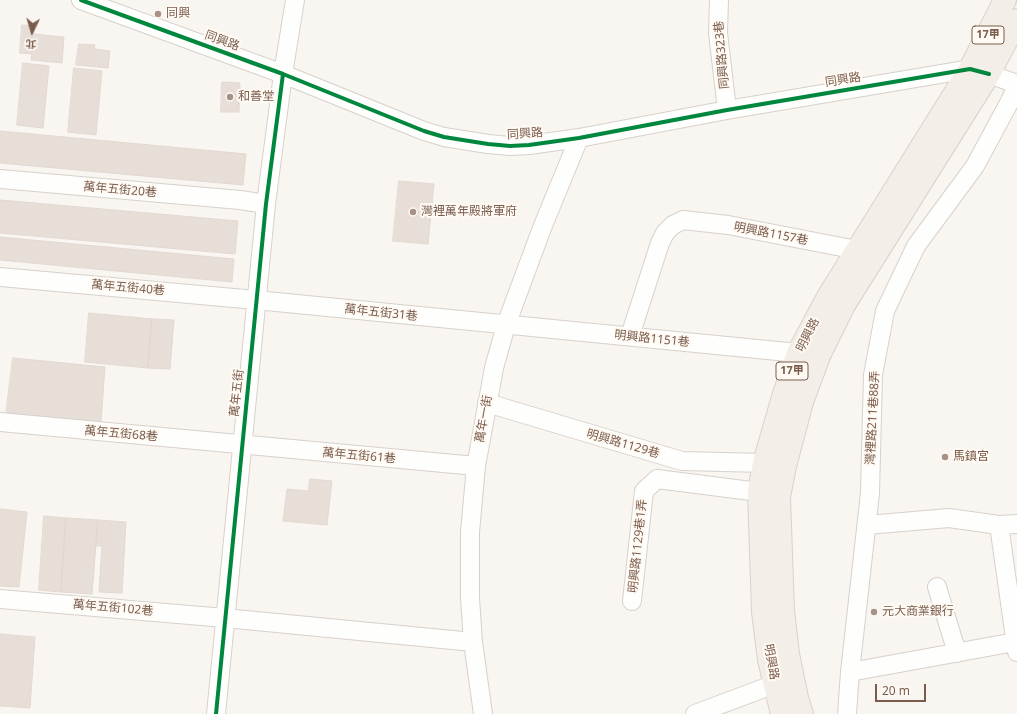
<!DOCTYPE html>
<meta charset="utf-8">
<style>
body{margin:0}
#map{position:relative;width:1017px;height:714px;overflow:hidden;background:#f9f5f0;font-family:"Noto Sans","Noto Sans TC",sans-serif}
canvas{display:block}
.north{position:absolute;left:12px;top:12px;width:40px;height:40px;-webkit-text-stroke:3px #fffaf3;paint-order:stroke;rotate:185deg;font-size:11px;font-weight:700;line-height:16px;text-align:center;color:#7a5c4d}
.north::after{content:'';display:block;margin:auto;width:14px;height:18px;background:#7a5c4d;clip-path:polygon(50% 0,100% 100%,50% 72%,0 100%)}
.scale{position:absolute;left:875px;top:684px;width:51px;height:18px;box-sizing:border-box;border:2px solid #7a5c4d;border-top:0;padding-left:5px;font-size:12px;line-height:14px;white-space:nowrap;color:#7a5c4d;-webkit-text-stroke:3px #fffaf3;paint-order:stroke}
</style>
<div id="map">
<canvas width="1017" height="714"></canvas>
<div class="north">北</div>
<div class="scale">20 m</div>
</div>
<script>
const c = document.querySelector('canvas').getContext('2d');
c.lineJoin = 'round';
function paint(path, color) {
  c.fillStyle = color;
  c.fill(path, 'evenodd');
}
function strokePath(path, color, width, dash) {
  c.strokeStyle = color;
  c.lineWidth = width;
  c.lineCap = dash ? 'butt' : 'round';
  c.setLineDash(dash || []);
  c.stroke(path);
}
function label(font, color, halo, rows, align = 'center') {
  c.font = font + ' "Noto Sans","Noto Sans TC",sans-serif';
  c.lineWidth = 4;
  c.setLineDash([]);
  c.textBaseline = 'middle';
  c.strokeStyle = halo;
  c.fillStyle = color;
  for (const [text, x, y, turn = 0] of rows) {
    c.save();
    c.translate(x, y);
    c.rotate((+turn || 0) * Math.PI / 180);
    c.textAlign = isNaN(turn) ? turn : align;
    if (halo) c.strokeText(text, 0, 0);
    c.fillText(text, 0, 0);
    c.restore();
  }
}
const building = new Path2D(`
 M22 25 35 26 34 34 64 37 62 63 31 60 32 54 20 53Z
 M79 44 95 45 94 49 110 51 108 68 76 65Z
 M23 63 49 66 43 128 17 125Z
 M74 68 102 71 96 135 68 132Z
 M222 82 240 83 239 112H221Z
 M0 131 246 154 243 185 0 163Z
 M399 181 434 184 428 244 393 241Z
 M0 200 238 221 235 254 0 233Z
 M0 237 234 259 232 282 0 260Z
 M89 313 152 319 148 368 85 362Z
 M152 319 174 320 170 369 148 368Z
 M13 358 105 367 101 422 6 415Z
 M310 479 332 481 327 525 283 521 287 489 308 491Z
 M0 509 27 512 19 587 0 586Z
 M44 516 66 518 61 592 39 590Z
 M66 518 98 520 92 594 61 592Z
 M98 520 126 522 122 593 99 592 102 546H96Z
 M0 634 35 637 30 708 0 706Z`);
const minor = new Path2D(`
 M81 0 283 74 424 131 444 137 488 144 510 146 529 145 579 138 727 110 970 69 989 74 1017 84
 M719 0 718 33 727 110
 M0 179 240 200 266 204
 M0 277 256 300 798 353
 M630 336 660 243 665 233 673 225 683 220 728 225 857 250
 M487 403 682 461 764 463
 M0 422 476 466
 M867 525 949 518 999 525 1017 652
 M999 525 1017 524
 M937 587 957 653
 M0 599 225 618 473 642
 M632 601 644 491 657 479 759 492
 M850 672 1015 642
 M216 714 266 204 283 74 295 0
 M483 714 473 642 470 598V532L476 466 494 368 506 325 542 228 579 138
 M695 714 775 684
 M847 714 850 672 870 493 873 375 885 311 916 246 975 166 1010 101 1017 86`);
const major = new Path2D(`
 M782 714 769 660 763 612 759 492 764 463 783 397 798 353 829 295 970 69 1005 0
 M802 714 797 698 788 654 783 611 779 497 785 466 802 402 819 356 844 305 989 74 1017 20`);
const cycleway = new Path2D(`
 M81 0 283 74 424 131 444 137 488 144 510 146 529 145 579 138 727 110 970 69 989 74
 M216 714 266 204 283 74`);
const markers = [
 [158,14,4,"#a69286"],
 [230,97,4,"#a69286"],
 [413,212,4,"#a69286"],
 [945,457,4,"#a69286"],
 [874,612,4,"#a69286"]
];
const shields = [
 [988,35,32],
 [792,371,32]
];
const shieldNames = [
 ["17甲",988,35],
 ["17甲",792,371]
];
const poiNames = [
 ["同興",166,14],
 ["和善堂",238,97],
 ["灣裡萬年殿將軍府",421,212],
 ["馬鎮宮",953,457],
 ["元大商業銀行",882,612]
];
const streetNames = [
 ["同興路",222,41,20],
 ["同興路323巷",722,55,-95],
 ["同興路",843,80,-9],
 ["同興路",525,134,-4],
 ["萬年五街20巷",120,190,5],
 ["明興路1157巷",771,234,11],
 ["萬年五街40巷",128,288,5],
 ["萬年五街31巷",381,313,6],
 ["明興路",808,335,-63],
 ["明興路1151巷",652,339,6],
 ["萬年五街",237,393,-84],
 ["灣裡路211巷88弄",873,418,-87],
 ["萬年一街",484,419,-80],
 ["萬年五街68巷",121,434,5],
 ["明興路1129巷",623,444,16],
 ["萬年五街61巷",359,456,5],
 ["明興路1129巷1弄",638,546,-84],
 ["萬年五街102巷",113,608,5],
 ["明興路",771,662,80]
];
paint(building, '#e6ded7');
strokePath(building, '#e2d8d2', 1);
strokePath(minor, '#d7d1cb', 20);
strokePath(major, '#dad1cc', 24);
strokePath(minor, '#fefefd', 18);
strokePath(major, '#f3eee8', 22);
strokePath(cycleway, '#00873e', 4);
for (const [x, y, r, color] of markers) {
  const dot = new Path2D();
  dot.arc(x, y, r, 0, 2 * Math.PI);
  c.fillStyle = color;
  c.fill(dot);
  strokePath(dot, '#fffaf3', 1.5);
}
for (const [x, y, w] of shields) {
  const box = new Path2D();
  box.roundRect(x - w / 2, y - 9, w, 18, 3);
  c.fillStyle = '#fffaf3';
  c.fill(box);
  strokePath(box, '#7a5c4d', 1);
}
label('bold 11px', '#7a5c4d', null, shieldNames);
label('12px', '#7a5c4d', '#fffaf3', poiNames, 'left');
label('12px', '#7a5c4d', '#fffaf3', streetNames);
</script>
